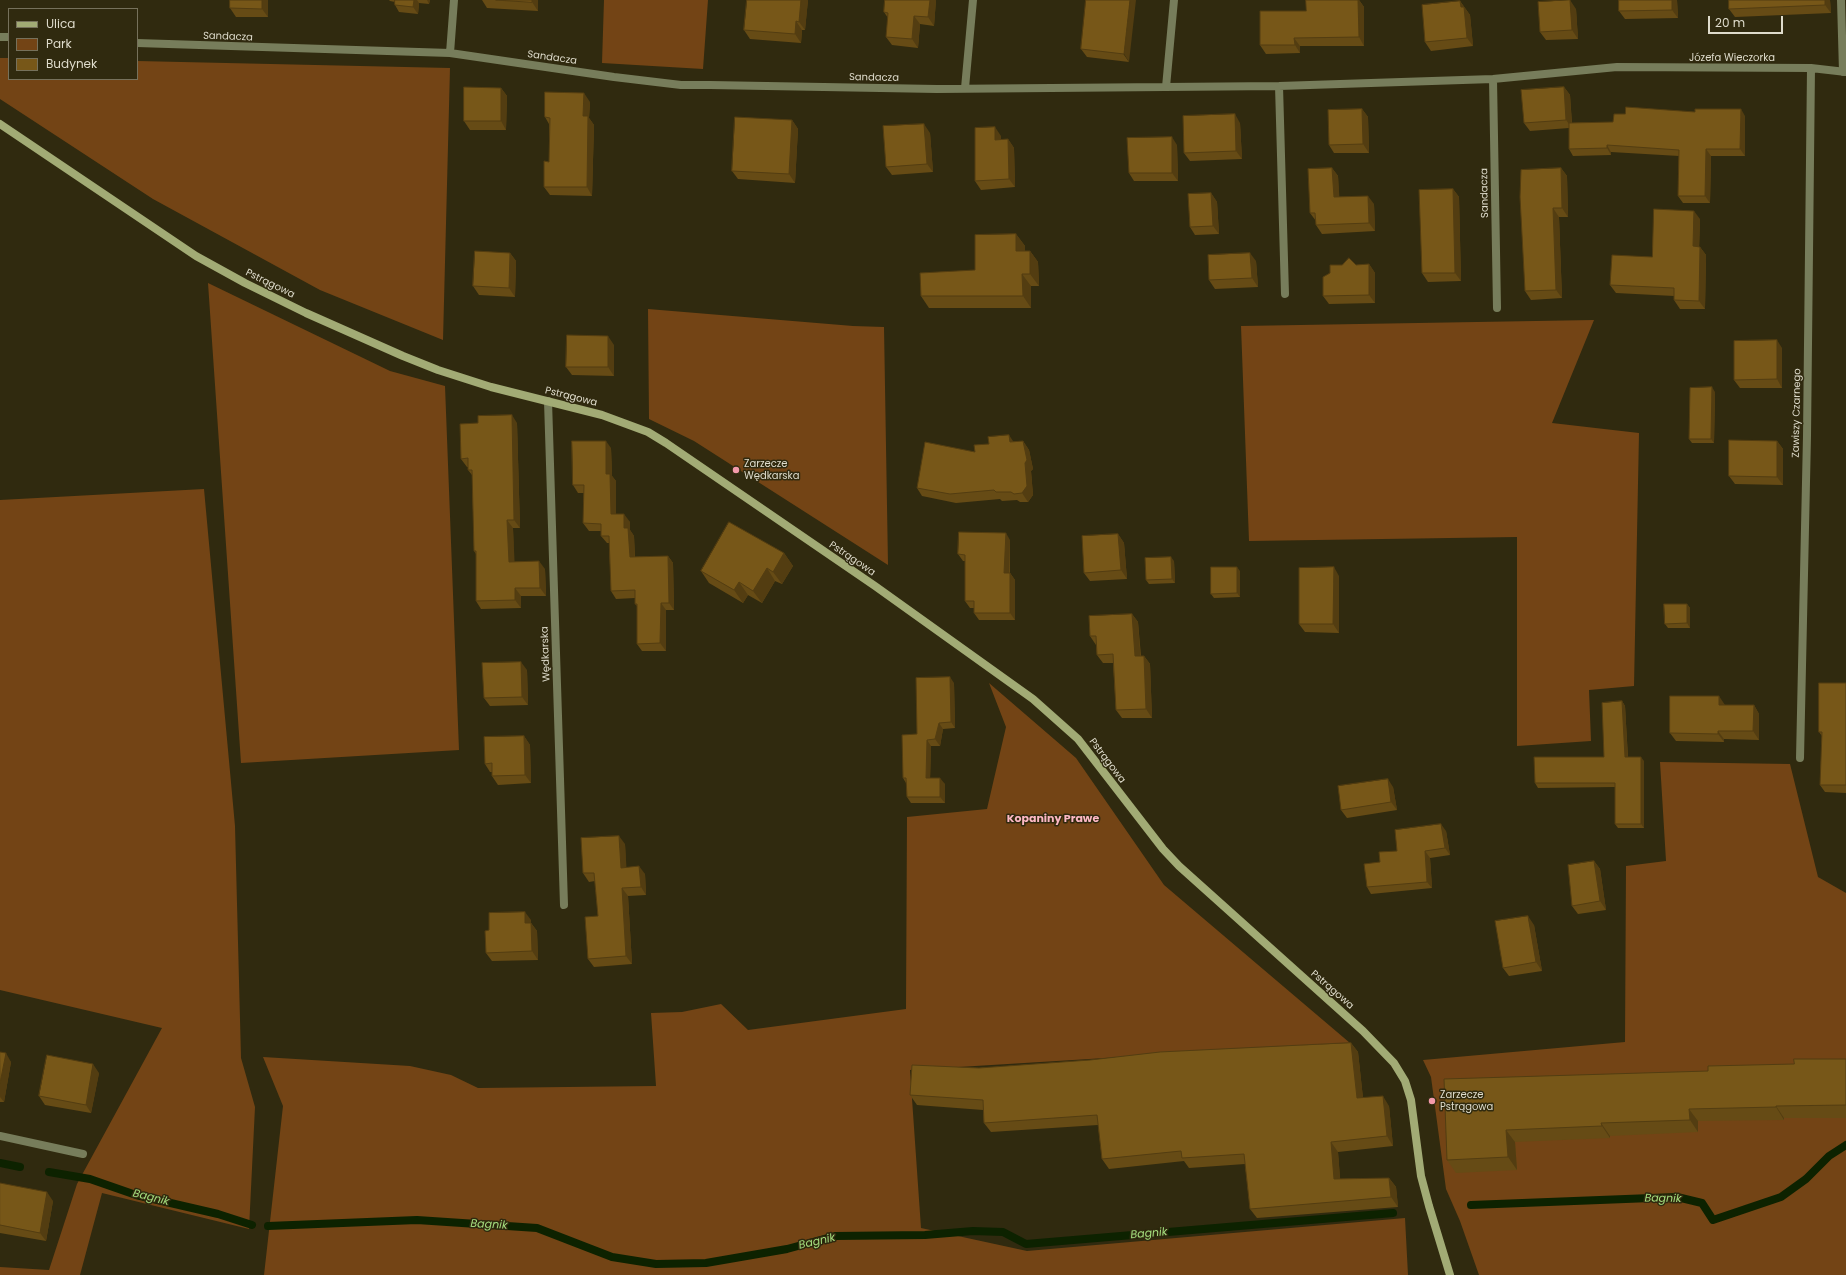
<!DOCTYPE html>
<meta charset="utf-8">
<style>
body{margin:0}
#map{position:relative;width:1846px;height:1275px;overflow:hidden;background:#302a0f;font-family:Poppins,sans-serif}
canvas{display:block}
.legend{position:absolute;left:8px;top:8px;width:130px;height:72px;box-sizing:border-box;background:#302a0f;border:1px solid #76715b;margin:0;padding:5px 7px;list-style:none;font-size:12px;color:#dfdccc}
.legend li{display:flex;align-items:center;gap:8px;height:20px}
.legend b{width:20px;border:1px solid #76715b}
.scale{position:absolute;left:1708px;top:16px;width:75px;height:18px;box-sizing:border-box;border:2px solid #dfdccc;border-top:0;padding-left:5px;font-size:12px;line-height:14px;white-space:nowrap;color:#dfdccc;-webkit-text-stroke:3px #302a0f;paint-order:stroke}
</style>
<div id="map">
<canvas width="1846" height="1275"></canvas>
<ul class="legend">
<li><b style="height:5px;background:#a2ab75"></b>Ulica</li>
<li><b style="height:11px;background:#734415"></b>Park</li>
<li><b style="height:11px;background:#775718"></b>Budynek</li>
</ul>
<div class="scale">20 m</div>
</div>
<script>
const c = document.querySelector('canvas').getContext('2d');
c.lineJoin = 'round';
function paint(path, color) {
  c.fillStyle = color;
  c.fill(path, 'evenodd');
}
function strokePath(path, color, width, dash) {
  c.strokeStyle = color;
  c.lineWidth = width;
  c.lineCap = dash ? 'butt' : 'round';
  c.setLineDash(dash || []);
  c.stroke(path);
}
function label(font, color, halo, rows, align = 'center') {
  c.font = font + ' Poppins,sans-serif';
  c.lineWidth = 3;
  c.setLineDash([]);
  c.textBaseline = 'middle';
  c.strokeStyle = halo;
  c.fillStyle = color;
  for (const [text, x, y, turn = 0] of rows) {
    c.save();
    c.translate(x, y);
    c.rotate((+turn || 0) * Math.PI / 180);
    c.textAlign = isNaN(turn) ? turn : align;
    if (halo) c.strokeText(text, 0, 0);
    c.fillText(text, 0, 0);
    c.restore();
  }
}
const green = new Path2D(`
 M604 0H708L703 69 602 63Z
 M0 58H9V79H137V61L450 68 443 340 320 290 153 199 0 99Z
 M208 283 390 371 445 386 459 750 241 763Z
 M648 309 853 326 884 327 888 565 694 441 649 419Z
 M1594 320 1552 423 1639 433 1634 686 1589 690 1591 741 1517 746V537L1249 541 1241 326Z
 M204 489 235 826 241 1058 255 1107 249 1229 102 1193 80 1275H0V1267L49 1270 77 1184 162 1028 0 990V500Z
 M989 683 1076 758 1164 885 1350 1043 910 1070 921 1228 1027 1251 1405 1218 1408 1275H264L283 1106 263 1057 410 1066 451 1075 478 1088 656 1086 651 1013 682 1012 721 1004 748 1030 906 1009 907 817 987 809 1006 727Z
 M1660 762 1790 764 1818 877 1846 893V1275H1479L1460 1221 1446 1189 1431 1077 1423 1060 1625 1042 1626 866 1666 861Z`);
const stream = new Path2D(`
 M0 1163 20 1167
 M49 1172 90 1179 136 1195 218 1214 252 1225
 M1471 1205 1677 1197 1702 1203 1713 1220 1781 1197 1806 1179 1829 1156 1846 1145
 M268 1226 417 1220 537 1228 612 1257 656 1264 706 1263 787 1249 835 1236 925 1235 973 1231 1003 1232 1026 1244 1393 1213`);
const street = new Path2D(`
 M1841 0 1843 72
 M0 37H9
 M137 43 450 53 614 77 681 85H710L937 89 1279 86 1493 79 1617 67 1811 68 1846 72
 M450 53 454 0
 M1493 79 1497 308
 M1279 86 1285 294
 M1166 87 1174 0
 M965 88 973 0
 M548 401 564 905
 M1800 758 1807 436 1811 68
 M0 1136 83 1154`);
const secondary = new Path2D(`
 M0 124 196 256 245 283 306 313 403 356 438 370 491 387 602 415 648 432 666 443 875 586 1033 699 1078 739 1163 849 1179 866 1363 1031 1394 1063 1405 1081 1411 1100 1421 1176 1429 1206 1450 1275`);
const wall = new Path2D(`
 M268 0V17H236L230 8Z
 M389 0H430L429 4 419 3 418 14 399 12 395 5V2L390 1Z
 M482 0H538V11L487 8Z
 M808 0 805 30H802L801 43 750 39 744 30Z
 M885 0H936L934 26 920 24 918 48 892 45 886 37 888 18 884 12Z
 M1086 0 1129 62 1087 57 1081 49Z
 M1306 0H1359L1364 7V46H1300V53L1266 54 1260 45 1306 11Z
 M1677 0 1678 18 1625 19 1619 11Z
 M1729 0H1830L1831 13 1735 17 1729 9Z
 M1460 1 1470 15 1473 46 1431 51 1425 42Z
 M1576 9 1578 39 1546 40 1540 32Z
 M1564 87 1570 95 1572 123 1613 122 1625 114 1745 116V156H1711L1710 203H1683L1678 196 1679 156 1611 152V155L1573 156 1569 149V128L1530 131 1524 123Z
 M501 88 507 96 506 130H470L464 121Z
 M590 102 589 118 594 125 592 196 550 195 544 187 549 162V124L545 117Z
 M1362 109 1368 117 1369 153H1334L1329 145Z
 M792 120 798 129 795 183 738 179 732 171Z
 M1240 123 1242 159 1190 161 1184 153Z
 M930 133 933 172 892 175 886 167Z
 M1001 136V140L1008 139 1014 148 1015 187 981 190 975 181Z
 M1177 145 1178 181H1134L1129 173Z
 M1332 168 1338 176 1339 197 1374 204 1375 231 1322 234 1316 225V221L1310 213Z
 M1561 168 1567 176 1568 217H1559L1562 298 1531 300 1525 291Z
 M1453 189 1459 197 1461 281 1428 282 1422 273Z
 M1211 193 1217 202 1219 234 1195 235 1190 227Z
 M1700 219 1699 247H1700L1706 255 1705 309H1680L1674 300V296L1616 293 1610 285 1652 257Z
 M1016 234 1025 246V251H1030L1038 262 1039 286H1031V308H929L921 296 975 270Z
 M510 253 516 261 515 297 479 295 473 286Z
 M1256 261 1258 287 1215 289 1209 280Z
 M1369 264 1375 273V303L1329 304 1323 296Z
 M614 345V376L572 375 566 367Z
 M1782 348V388H1740L1734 380Z
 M1715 392 1714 443H1692L1689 439Z
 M517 423 520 528H513L514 562 545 569 546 596H521V608L481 609 476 601V554L474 551 472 475 468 470V467H467L461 459Z
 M1023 441 1029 450 1033 469 1031 471 1033 495 1028 502H1020L1017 500 1002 501 1000 499 956 503 922 496 917 488 975 452 1014 442Z
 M1777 441 1783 449V485L1735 484 1729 476Z
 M611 448 612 476 616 481V514L630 522V530L634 536 635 557 668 556 673 563 674 610H666V651H642L637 644V606L635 604V598L616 599 611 591 609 543H607L601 536V531H589L583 523 584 493H578L573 485Z
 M1118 534 1124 543 1127 579 1090 581 1084 573Z
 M1010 540V573L1015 580V620H979L974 613V608H970L965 601V561H963L958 554Z
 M784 553 793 566 782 584 775 581 762 603 748 595 743 603 709 583 701 571Z
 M1174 561 1175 583 1149 584 1146 580Z
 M1240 571V597L1214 598 1211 594Z
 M1339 576V633L1305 632 1299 624Z
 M1687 604 1690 608V628H1668L1665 624Z
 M1132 614 1138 622 1141 656H1144L1150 664 1152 718H1122L1116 710 1113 663H1103L1097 655 1096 645 1090 636Z
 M527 670 528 705 490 706 484 698Z
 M954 683 955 728 943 729 940 746H931L930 778 945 784V803H911L907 797 906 783 903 778 917 734Z
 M1846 683V793L1825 792 1820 785 1822 736 1819 732Z
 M1622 701 1625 706 1628 757 1644 761V828H1618L1615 824V787L1538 788 1535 783 1604 757Z
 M1725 705H1754L1759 714V740L1724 739V742L1676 741 1670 733Z
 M524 736 530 745 531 783 498 785 492 776V772H490L485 764Z
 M1393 787 1397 810 1347 818 1341 810Z
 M1446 831 1450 855 1430 858 1432 888 1371 894 1367 887 1380 862 1397 851Z
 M625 844 626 867 645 874 646 895 628 896 632 964 594 967 588 959 598 916 595 881 589 882 583 873Z
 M1594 861 1600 869 1606 910 1578 914 1572 906Z
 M531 920V923L537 931 538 960 492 961 486 953 489 930Z
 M1534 925 1542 971 1509 976 1503 968Z
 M1351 1043 1358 1052 1363 1098 1389 1106 1393 1146 1338 1152 1340 1179 1389 1178 1396 1187 1398 1207 1257 1218 1250 1209 1245 1164 1189 1168 1184 1161 1109 1169 1102 1159 1098 1125 991 1132 984 1123 983 1110 917 1105 910 1095 979 1068Z
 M0 1052 11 1062 4 1102H0Z
 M1846 1059V1118H1784V1120L1698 1121V1132L1610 1136V1138L1515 1142 1517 1170 1456 1173 1447 1160 1444 1079 1708 1071 1794 1064Z
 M99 1073 91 1113 45 1105 39 1096Z
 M0 1183 53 1201 46 1241 0 1233Z`);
const shadedWall = new Path2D(`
 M262 0H268V17L262 9Z
 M414 0H417L419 3 418 14 413 7Z
 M427 0H430L429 4Z
 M532 0H538V11L532 2Z
 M801 0H808L805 30 799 22Z
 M930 0H936L934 26 928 17Z
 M1130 0H1136L1129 62 1124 54Z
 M1355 0H1359L1364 7V46L1359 37Z
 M1570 0 1576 9 1578 39 1572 30Z
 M1672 0H1677L1678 18 1672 10Z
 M1825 0H1830L1831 13 1825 5Z
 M1460 1 1470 15 1473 46 1467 38Z
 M914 16 920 24 918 48 912 39Z
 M796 21 802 30 801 43 795 34Z
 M1294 38 1300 46V53L1295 45Z
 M1564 87 1570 95 1572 128 1566 120Z
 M501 88 507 96 506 130 501 121Z
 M584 93 590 102 589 118 594 125 592 196 587 187 583 116Z
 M1362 109 1368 117 1369 153 1363 144Z
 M1741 109 1745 116V156L1740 149Z
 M1235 114 1240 123 1242 159 1236 151Z
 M792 120 798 129 795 183 789 174Z
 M924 124 930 133 933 172 927 164Z
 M995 127 1001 136V149L995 140Z
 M1172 137 1177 145 1178 181 1172 173Z
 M1008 139 1014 148 1015 187 1009 179Z
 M1607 145 1611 152V155L1607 148Z
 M1706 149 1711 156 1710 203 1705 196Z
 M1332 168 1338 176 1340 206 1334 197Z
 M1561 168 1567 176 1568 217 1562 208Z
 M1453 189 1459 197 1461 281 1455 273Z
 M1211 193 1217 202 1219 234 1213 226Z
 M1368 196 1374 204 1375 231 1369 223Z
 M1553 208 1559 217 1562 298 1556 290Z
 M1694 211 1700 219 1699 255 1693 246Z
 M1016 234 1025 246V262L1016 251Z
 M1700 247 1706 255 1705 309 1699 301Z
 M1030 251 1038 262 1039 286 1030 274Z
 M510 253 516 261 515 297 509 288Z
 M1250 253 1256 261 1258 287 1252 278Z
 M1369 264 1375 273V303L1369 295Z
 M1022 274 1031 286V308L1023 296Z
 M608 336 614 345V376L608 367Z
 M1777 340 1782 348V388L1777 379Z
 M1712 387 1715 392 1714 443 1711 439Z
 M512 415 517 423 520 528 514 520Z
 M1009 435 1015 444 1010 442Z
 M606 441 611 448 612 476 616 481V522L611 514 606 474Z
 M1023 441 1029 450 1033 469 1031 471 1033 495 1028 502 1022 493Z
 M1777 441 1783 449V485L1777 477Z
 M624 514 630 522V530L634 536 635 565 630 557 624 528Z
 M507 520 513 528 515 571 509 562Z
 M1006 533 1010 540 1009 580 1004 573Z
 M1118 534 1124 543 1127 579 1121 570Z
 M784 553 793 566 782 584 773 572Z
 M668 556 673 563 674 610 669 603Z
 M1171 557 1174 561 1175 583 1172 579Z
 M539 561 545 569 546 596 540 588Z
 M1237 567 1240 571V597L1237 593Z
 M1334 567 1339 576V633L1333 624Z
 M767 568 775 581 762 603 753 591Z
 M1010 573 1015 580V620L1010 613Z
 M739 582 748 595 743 603 734 590Z
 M515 588 521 596V608L515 600Z
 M661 603 666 610V651L660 643Z
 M1687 604 1690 608V628L1687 623Z
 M1132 614 1138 622 1141 665 1135 656Z
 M1144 656 1150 664 1152 718 1146 709Z
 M521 662 527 670 528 705 522 697Z
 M950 677 954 683 955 728 951 722Z
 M1719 696 1725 705H1719Z
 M1622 701 1625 706 1628 761 1625 757Z
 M1754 705 1759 714V740L1753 731Z
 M939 723 943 729 940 746 935 739Z
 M1718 731 1724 739V742L1718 734Z
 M524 736 530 745 531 783 525 775Z
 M927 740 931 746 930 784 926 778Z
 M1641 757 1644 761V828L1641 824Z
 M940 778 945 784V803L940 797Z
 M1388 779 1393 787 1397 810 1391 802Z
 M1441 824 1446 831 1450 855 1445 848Z
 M619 836 625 844 627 876 621 868Z
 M1425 851 1430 858 1432 888 1427 882Z
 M1594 861 1600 869 1606 910 1600 901Z
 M639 866 645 874 646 895 641 887Z
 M622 888 628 896 632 964 626 956Z
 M525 912 531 920V923L537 931 538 960 532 951 525 923Z
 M1528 916 1534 925 1542 971 1536 962Z
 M1351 1043 1358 1052 1364 1108 1357 1098Z
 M6 1053 11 1062 4 1102 0 1097V1083Z
 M93 1064 99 1073 91 1113 86 1105Z
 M1383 1096 1389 1106 1393 1146 1387 1136Z
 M1776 1106 1784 1118V1120L1776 1107Z
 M1689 1109 1698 1121V1132L1690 1120Z
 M1601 1123 1610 1136V1138L1602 1126Z
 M1506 1130 1515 1142 1517 1170 1508 1157Z
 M1331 1142 1338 1152 1341 1189 1334 1179Z
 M1389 1178 1396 1187 1398 1207 1391 1197Z
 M47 1192 53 1201 46 1241 40 1233Z`);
const building = new Path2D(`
 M230 0H262V9L230 8Z
 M395 0H414L413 7 395 5Z
 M496 0H532V2Z
 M747 0H801L799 22 796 21 795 34 744 30Z
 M885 0H930L928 17 914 16 912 39 886 37 888 13 884 12Z
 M1086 0H1130L1124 54 1081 49Z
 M1306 0H1358L1359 37 1294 38 1295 45H1260V11H1306Z
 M1570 0 1572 30 1540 32 1538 2Z
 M1619 0H1672V10L1619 11Z
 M1729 0H1825V5L1729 9Z
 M1460 1 1461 7H1464L1467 38 1425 42 1422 5Z
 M464 87 501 88V121H464Z
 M1564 87 1566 120 1524 123 1521 90Z
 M545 92 584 93 583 116H588L587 187H544V161L549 162 550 118 545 117Z
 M1626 107 1695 112V109H1741L1740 149H1706L1705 196H1678L1679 150 1607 145V148L1569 149V123L1613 122 1614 114H1625Z
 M1362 109 1363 144 1329 145 1328 110Z
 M1235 114 1236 151 1184 153 1183 116Z
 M735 117 792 120 789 174 732 171Z
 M924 124 927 164 886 167 883 126Z
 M995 127V140L1008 139 1009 179 975 181V128Z
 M1172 137V173H1129L1127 138Z
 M1332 168 1334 197 1368 196 1369 223 1316 225 1315 213H1310L1308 169Z
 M1561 168 1562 208H1553L1556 290 1525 291 1520 197 1521 170Z
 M1453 189 1455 273H1422L1419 190Z
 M1211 193 1213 226 1190 227 1188 194Z
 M1654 209 1694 211 1693 246 1700 247 1699 301 1674 300V288L1610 285 1612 255 1652 257Z
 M1016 234V251H1030V274H1022L1023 296H921L920 273 975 270V235Z
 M475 251 510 253 509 288 473 286Z
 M1250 253 1252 278 1209 280 1208 255Z
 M1349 258 1356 265 1369 264V295L1323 296V277L1330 273V265H1342Z
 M567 335 608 336V367H566Z
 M1777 340V379L1734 380V341Z
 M1712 387 1711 439H1689L1690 388Z
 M512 415 514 520H507L509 562 539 561 540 588H515V600L476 601V551H474L472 470H468V458L461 459 460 424 478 423V416Z
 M1009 435 1010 442 1023 441 1027 460 1025 463 1027 486 1022 493 1014 494 1011 492H996L994 490 950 494 917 488 925 442 975 452 974 445 989 444 988 437Z
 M1729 440 1777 441V477L1729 476Z
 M572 441H606V474H610L611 514H624V528H628L630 557 668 556 669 603H661L660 643 637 644V604H635V590L611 591 609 536H601V524L583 523 584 485H573Z
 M729 522 784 553 773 572 767 568 753 591 739 582 734 590 701 571Z
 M959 532 1006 533 1004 573H1010V613H974V601H965V555L958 554Z
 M1118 534 1121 570 1084 573 1082 536Z
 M1171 557 1172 579 1146 580 1145 558Z
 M1211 567H1237V593L1211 594Z
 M1334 567 1333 624H1299V568Z
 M1664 604H1687V623L1665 624Z
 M1132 614 1135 656H1144L1146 709 1116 710 1113 654 1097 655 1096 636H1090L1089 616Z
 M521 662 522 697 484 698 482 663Z
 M950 677 951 722 939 723 935 739 927 740 926 778H940V797H907L906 778H903L902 735 917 734 916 678Z
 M1819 683H1846V785H1820L1822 732H1819Z
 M1670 696H1719V705H1754L1753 731H1718V734L1670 733Z
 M1622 701 1625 757H1641V824H1615V783H1535L1534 757H1604L1602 703Z
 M524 736 525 775 492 776V763L485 764 484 737Z
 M1388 779 1391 802 1341 810 1338 786Z
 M1441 824 1445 848 1425 851 1427 882 1367 887 1364 864 1380 862 1379 852 1397 851 1395 830Z
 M619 836 621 868 639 866 641 887 622 888 626 956 588 959 585 917 598 916 594 873H583L581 838Z
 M1594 861 1600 901 1572 906 1568 865Z
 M525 912V923H531L532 951 486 953 485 931 489 930V913Z
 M1528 916 1536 962 1503 968 1495 921Z
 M1351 1043 1357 1098 1383 1096 1387 1136 1331 1142 1334 1179 1389 1178 1391 1197 1250 1209 1244 1154 1182 1158 1181 1151 1102 1159 1097 1115 984 1123 983 1100 910 1095 912 1065 979 1068 1090 1060 1160 1052Z
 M0 1052 6 1053 0 1083Z
 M47 1055 93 1064 86 1105 39 1096Z
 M1794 1059H1846V1105L1776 1106V1107L1689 1109 1690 1120 1601 1123 1602 1126 1506 1130 1508 1157 1447 1160 1444 1079 1708 1071V1066L1794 1064Z
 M0 1183 47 1192 40 1233 0 1225Z`);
const markers = [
 [736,470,4,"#f39aab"],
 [1432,1101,4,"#f39aab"]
];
const streetNames = [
 ["Sandacza",228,37,2],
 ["Sandacza",552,58,8],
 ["Józefa Wieczorka",1732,58],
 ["Sandacza",874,78,1],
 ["Sandacza",1485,193,-91],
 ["Pstrągowa",270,284,26],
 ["Pstrągowa",571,397,14],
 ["Zawiszy Czarnego",1797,413,-89],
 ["Pstrągowa",852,559,34],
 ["Wędkarska",546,654,-92],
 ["Pstrągowa",1107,761,53],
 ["Pstrągowa",1332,990,41]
];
const poiNames = [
 ["Zarzecze",744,464],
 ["Wędkarska",744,476],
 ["Zarzecze",1440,1095],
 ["Pstrągowa",1440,1107]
];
const neighbourhoodNames = [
 ["Kopaniny Prawe",1053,819]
];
const waterNames = [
 ["Bagnik",151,1198,14],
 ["Bagnik",1663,1199,1],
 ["Bagnik",489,1225,3],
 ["Bagnik",1149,1234,-5],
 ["Bagnik",817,1242,-13]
];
paint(green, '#734415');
strokePath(stream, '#0d2200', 8);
strokePath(street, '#777d5b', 8);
strokePath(secondary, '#a2ab75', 8);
paint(wall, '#664b15');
paint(shadedWall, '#533d11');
paint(building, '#775718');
strokePath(building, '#533d11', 1);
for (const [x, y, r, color] of markers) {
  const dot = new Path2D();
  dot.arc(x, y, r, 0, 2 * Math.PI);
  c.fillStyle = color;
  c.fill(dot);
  strokePath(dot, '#302a0f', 1.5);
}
label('10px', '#dfdccc', '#302a0f', streetNames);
label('10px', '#dfdccc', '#302a0f', poiNames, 'left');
label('bold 11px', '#fcb8c4', '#302a0f', neighbourhoodNames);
label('italic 11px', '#a5df7f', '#302a0f', waterNames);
</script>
